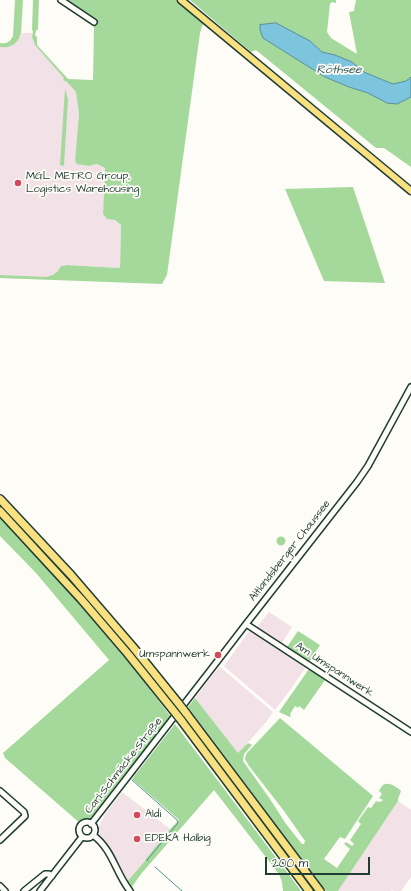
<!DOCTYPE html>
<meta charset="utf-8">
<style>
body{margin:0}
#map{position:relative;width:411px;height:891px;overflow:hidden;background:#fdfcf7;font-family:"Architects Daughter",sans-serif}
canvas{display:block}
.scale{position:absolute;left:265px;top:857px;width:105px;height:18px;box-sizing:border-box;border:2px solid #1f3d34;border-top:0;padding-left:5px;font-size:12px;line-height:14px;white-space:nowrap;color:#1f3d34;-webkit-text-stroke:3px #fdfcf7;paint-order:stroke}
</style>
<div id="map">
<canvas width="411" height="891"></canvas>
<div class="scale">200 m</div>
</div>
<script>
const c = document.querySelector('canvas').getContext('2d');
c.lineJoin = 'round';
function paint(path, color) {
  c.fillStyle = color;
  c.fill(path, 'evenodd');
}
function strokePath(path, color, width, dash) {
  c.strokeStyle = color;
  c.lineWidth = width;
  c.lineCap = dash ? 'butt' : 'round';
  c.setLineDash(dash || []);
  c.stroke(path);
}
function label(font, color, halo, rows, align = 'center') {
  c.font = font + ' "Architects Daughter",sans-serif';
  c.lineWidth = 3.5;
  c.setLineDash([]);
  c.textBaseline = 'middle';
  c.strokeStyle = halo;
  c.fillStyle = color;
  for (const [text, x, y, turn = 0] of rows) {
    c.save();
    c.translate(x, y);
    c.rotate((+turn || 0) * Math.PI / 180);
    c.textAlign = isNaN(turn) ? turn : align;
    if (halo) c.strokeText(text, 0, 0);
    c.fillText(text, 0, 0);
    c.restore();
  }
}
const built = new Path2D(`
 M21 33H32V37L35 45 68 79 67 82 76 92 79 114 75 160 89 166 97 164 105 168 103 214 107 219 115 220 121 225 120 268 66 265 64 280 0 278V47H6L20 37Z
 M269 612 292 627 282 643 280 650 306 667 290 690 275 710 224 666 250 630 257 627Z
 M220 667 273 712 266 722 238 754 195 698 216 671Z
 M122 792 170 829 145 860 146 861 126 883 110 850 103 841 99 836 100 834 98 827 106 813Z
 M398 801 411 810V877L401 891H394L392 890 391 891H338Z`);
const green = new Path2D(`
 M15 0H23L21 33C18 44 11 48 0 47V43C7 44 10 42 13 36Z
 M33 0H39L38 29 36 31 35 35 37 37V45L68 79 93 80 94 27 62 5 63 3 94 25 95 20 66 0H178L205 23 202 26 200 33 167 275 162 284 0 278V275L46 277 53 275 58 271 61 266H65V265L120 268 121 225 115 220 107 219 103 214 105 168 97 164 89 166 77 164 75 160 79 114 76 92 67 82 63 80 64 78 35 45 32 37 33 31 32 30Z
 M190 0H336V3L332 2 330 4 327 32 331 38 357 54 349 12 354 11 356 0H411V77L406 81 393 84 383 80 364 72 352 62 335 55 322 52 310 41 263 38 325 77 349 87 368 93 387 103 397 104 411 97V167L384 148H376L256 50 251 52Z
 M65 89 66 92 68 100 64 165 63 166 60 165Z
 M353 187 385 283 324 281 285 189Z
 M0 517C60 581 119 646 171 717L128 770 89 820 84 822 81 824 5 758 3 753 109 660 36 573 0 536Z
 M276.5 541a4.5 4.5 0 1 1 9 0a4.5 4.5 0 1 1-9 0Z
 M298 631 320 645 310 661 287 647Z
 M309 669 325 680 304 710 299 706 298 708 295 706 290 714 291 716 290 717 279 712Z
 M195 698 238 753 248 743 252 745 244 754 243 761 270 799 286 824 302 844H304L305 841 284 811 249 766 245 759 246 754 280 718 373 796 345 839 340 837 324 859 337 868 350 849 344 844 346 842 352 846 354 844 350 840 361 824 358 821 368 807 371 808 376 801 379 802 382 801 383 800 379 798 382 794 379 791C379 790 382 786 383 785 389 781 398 788 401 791L398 799V801L338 891H326L188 707Z
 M175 724 293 880 301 891H283L282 882 279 874 214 790 141 874 129 891 126 883 145 861V860L170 829 179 820 132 779Z`);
const water = new Path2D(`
 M276 23 310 41 322 52 335 55 352 62 364 72 383 80 393 84 406 81 411 77V97L397 104 387 103 368 93 349 87 325 77 263 38 260 30V25Z`);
const stream = new Path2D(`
 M132 777 136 772
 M132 780 177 820 178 823 147 860 148 861
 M155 867 182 891`);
const minor = new Path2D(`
 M61 0 94 22
 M246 624 411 732
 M0 791 24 812 25 816 0 840
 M79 830a8 8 0 1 1 16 0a8 8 0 1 1-16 0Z
 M91 824 216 663 246 624 357 482 368 466 411 387
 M93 835C113 850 115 872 130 891
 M0 886 5 891
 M24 891 45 874H49L52 876
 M40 891 82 837`);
const major = new Path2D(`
 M181 0 411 191`);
const highway = new Path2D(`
 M0 499 71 575 133 647 179 704
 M0 511 81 599 128 654 173 710
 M186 713 320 891
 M181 720 309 891`);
const highwayBridge = new Path2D(`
 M179 704 186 713
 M173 710 181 720`);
const markers = [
 [18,183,4,"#d1495b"],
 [218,655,4,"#d1495b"],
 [137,815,4,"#d1495b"],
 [137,839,4,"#d1495b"]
];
const poiNames = [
 ["MGL METRO Group,",26,177],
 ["Logistics Warehousing",26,190],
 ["Umspannwerk",210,655,"right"],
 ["Aldi",145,815],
 ["EDEKA Halbig",145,839]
];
const streetNames = [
 ["Altlandsberger Chaussee",290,551,-52],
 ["Am Umspannwerk",334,670,33],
 ["Carl-Schmäcke-Straße",124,766,-52]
];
const waterNames = [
 ["Röthsee",339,70]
];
paint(built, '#f2e1e6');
paint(green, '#a5d99b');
paint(water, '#7dc4de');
strokePath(water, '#578e9a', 1);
strokePath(stream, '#578e9a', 1);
strokePath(minor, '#1f3d34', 8);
strokePath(major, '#1f3d34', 9);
strokePath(highway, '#1f3d34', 10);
strokePath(minor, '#fdfcf7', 5);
strokePath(major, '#f9e181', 6);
strokePath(highway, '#f9e181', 7);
strokePath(highwayBridge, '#1f3d34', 10, []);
strokePath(highwayBridge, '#f9e181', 7);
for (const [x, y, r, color] of markers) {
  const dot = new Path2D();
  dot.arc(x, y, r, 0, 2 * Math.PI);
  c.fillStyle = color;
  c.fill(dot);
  strokePath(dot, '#fdfcf7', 1.5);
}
label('11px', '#1f3d34', '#fdfcf7', poiNames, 'left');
label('11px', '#1f3d34', '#fdfcf7', streetNames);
label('italic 12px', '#365f5e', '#fdfcf7', waterNames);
</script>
